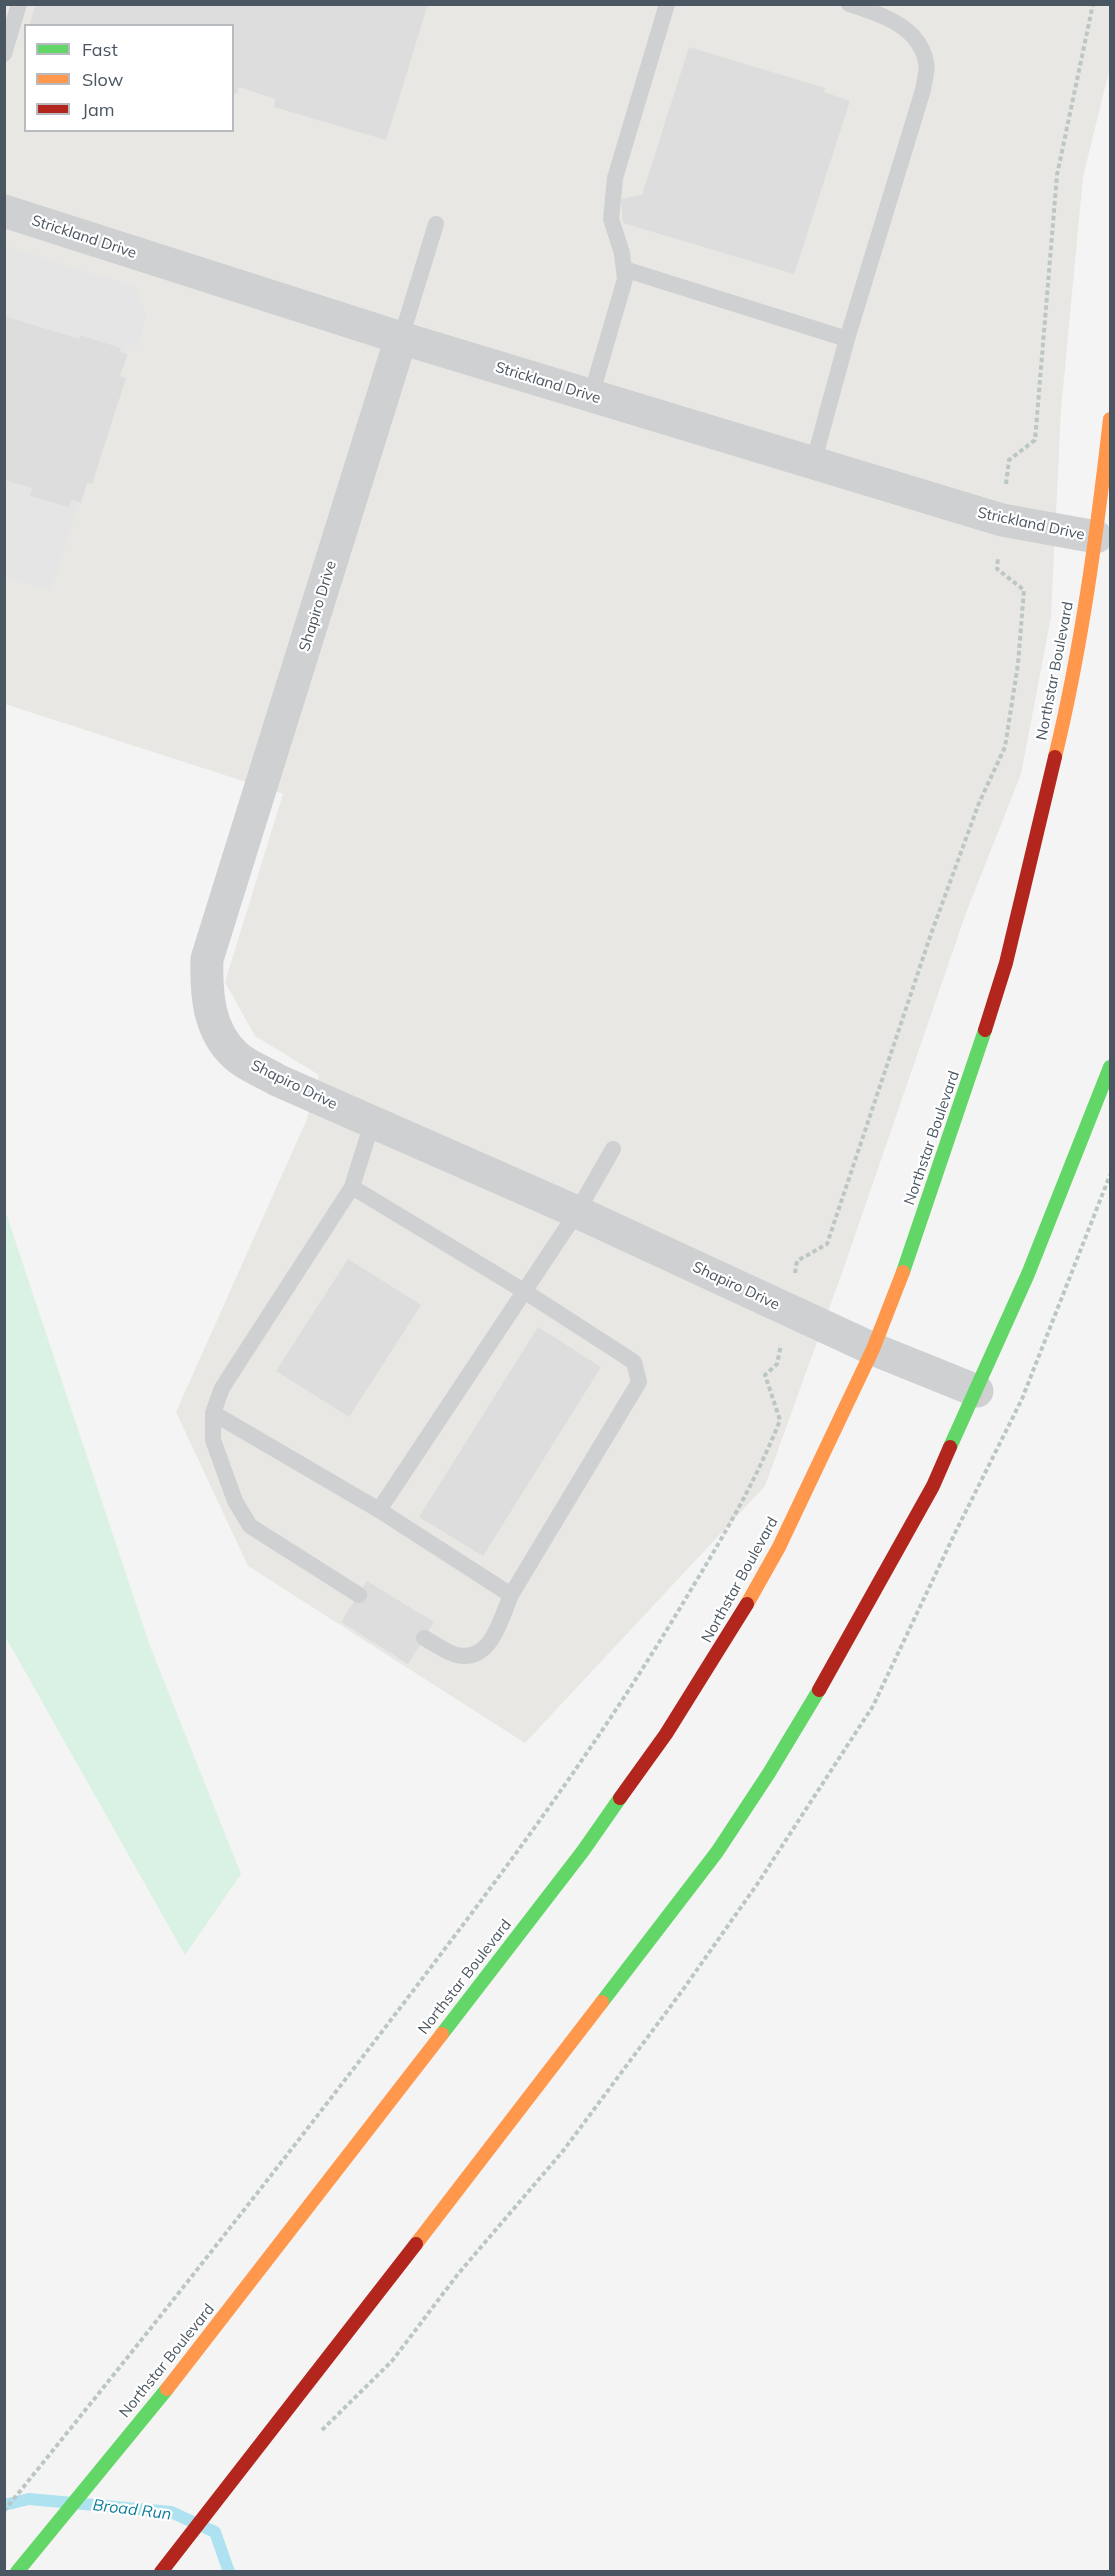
<!DOCTYPE html>
<style>
body{margin:0}
#map{position:relative;width:1115px;height:2576px;overflow:hidden;background:#f4f4f4;font-family:Mulish,sans-serif}
canvas{display:block}
.frame{position:absolute;inset:0;border:6px solid #4a5661;pointer-events:none}
.legend{position:absolute;left:24px;top:24px;width:210px;height:108px;box-sizing:border-box;background:#fff;border:2px solid #b7bbc0;margin:0;padding:8px 10px;list-style:none;font-size:18px;color:#4a5661}
.legend li{display:flex;align-items:center;gap:12px;height:30px}
.legend b{width:30px;border:2px solid #b7bbc0}
</style>
<div id="map">
<canvas width="1115" height="2576"></canvas>
<div class="frame"></div>
<ul class="legend">
<li><b style="height:8px;background:#63d668"></b>Fast</li>
<li><b style="height:8px;background:#ff974d"></b>Slow</li>
<li><b style="height:8px;background:#b3261e"></b>Jam</li>
</ul>
</div>
<script>
const c = document.querySelector('canvas').getContext('2d');
c.lineJoin = 'round';
function paint(path, color) {
  c.fillStyle = color;
  c.fill(path, 'evenodd');
}
function strokePath(path, color, width, dash) {
  c.strokeStyle = color;
  c.lineWidth = width;
  c.lineCap = dash ? 'butt' : 'round';
  c.setLineDash(dash || []);
  c.stroke(path);
}
function label(font, color, halo, rows, align = 'center') {
  c.font = font + ' Mulish,sans-serif';
  c.lineWidth = 4.5;
  c.setLineDash([]);
  c.textBaseline = 'middle';
  c.strokeStyle = halo;
  c.fillStyle = color;
  for (const [text, x, y, turn = 0] of rows) {
    c.save();
    c.translate(x, y);
    c.rotate((+turn || 0) * Math.PI / 180);
    c.textAlign = isNaN(turn) ? turn : align;
    if (halo) c.strokeText(text, 0, 0);
    c.fillText(text, 0, 0);
    c.restore();
  }
}
const commercial = new Path2D(`
 M5 5H1110V67L1083 177 1061 410 1051 617 1021 774 966 913 843 1270 765 1486 525 1743 248 1566 176 1412 307 1119 319 1075 255 1036 225 982 283 794 5 704ZM26 26H232V130H26Z`);
const education = new Path2D(`
 M5 246 135 287 146 315 138 346 128 344 51 591 5 576Z`);
const green = new Path2D(`
 M4 1207 150 1646 241 1874 185 1955 5 1636Z`);
const stream = new Path2D(`
 M4 2505 29 2499 171 2512 215 2532 229 2572`);
const building = new Path2D(`
 M36 4H428L386 140 274 107 275 99 239 87 237 94 232 93V26H29Z
 M689 47 825 88 824 92 850 101 794 274 623 223 621 199 642 195Z
 M4 316 79 339 80 335 121 348 120 352 128 354 120 376 126 378 92 484 87 483 81 503 72 500 69 507 30 496 32 488 4 480Z
 M348 1259 421 1305 349 1417 276 1371Z
 M538 1327 601 1367 483 1556 419 1517Z
 M367 1581 434 1622 408 1664 341 1622Z`);
const path = new Path2D(`
 M1006 484 1009 460 1035 440 1057 175 1093 4
 M795 1273 797 1261 827 1244 931 934 979 803 1005 747 1018 664 1024 590 997 569 998 557
 M322 2430 392 2361 458 2274 563 2151 682 1991 758 1883 873 1706 955 1533 1022 1399 1110 1175
 M4 2511C157 2322 307 2132 453 1938 537 1827 618 1713 689 1593 723 1537 756 1481 780 1420L765 1375 777 1364 781 1345`);
const lane = new Path2D(`
 M4 54 19 4
 M624 269 847 339
 M401 338 436 224
 M591 396 625 279 622 253 611 219 615 178 667 4
 M813 464 847 339 923 90C924 82 928 70 926 62 919 25 879 14 849 4
 M352 1187 524 1291 634 1362 639 1382 511 1595 379 1510 213 1413 222 1388 352 1187 372 1123
 M213 1413V1440L235 1501 250 1526 359 1595
 M379 1510 577 1212 613 1149
 M424 1638C434 1643 447 1653 457 1655 491 1663 501 1618 511 1595`);
const street = new Path2D(`
 M4 211 401 338 1002 520 1096 537
 M401 338 207 959C206 993 208 1031 236 1056 247 1066 264 1072 277 1080L577 1212 873 1349 977 1391`);
const fast = new Path2D(`
 M903 1272 985 1030
 M950 1447 1028 1274 1110 1067
 M602 2002 717 1852 769 1773 819 1690
 M442 2034 583 1851 620 1798
 M17 2572 167 2389`);
const slow = new Path2D(`
 M1055 757C1082 646 1097 532 1110 419
 M747 1604 779 1547 873 1349 903 1272
 M416 2244 602 2002
 M167 2389 442 2034`);
const jam = new Path2D(`
 M985 1030 1006 963 1055 757
 M819 1690 933 1486 950 1447
 M620 1798 666 1734 747 1604
 M161 2572 416 2244`);
const streetNames = [
 ["Strickland Drive",84,237,18],
 ["Strickland Drive",548,383,17],
 ["Strickland Drive",1031,524,12],
 ["Shapiro Drive",318,606,-73],
 ["Northstar Boulevard",1055,671,-79],
 ["Shapiro Drive",294,1085,26],
 ["Northstar Boulevard",932,1138,-71],
 ["Shapiro Drive",736,1286,25],
 ["Northstar Boulevard",740,1580,-61],
 ["Northstar Boulevard",465,1977,-52],
 ["Northstar Boulevard",167,2361,-51]
];
const waterNames = [
 ["Broad Run",132,2510,7]
];
paint(commercial, '#e8e7e3');
paint(education, '#e6e5e6');
paint(green, '#d9f2e3');
strokePath(stream, '#aee2f0', 12);
paint(building, '#ddddde');
strokePath(path, '#bcc7c4', 4, [4.5, 3]);
strokePath(lane, '#ced0d2', 16);
strokePath(street, '#ced0d2', 33);
strokePath(fast, '#63d668', 14);
strokePath(slow, '#ff974d', 14);
strokePath(jam, '#b3261e', 14);
label('15px', '#4a5661', '#fff', streetNames);
label('italic 16px', '#0c7c9b', '#fff', waterNames);
</script>
